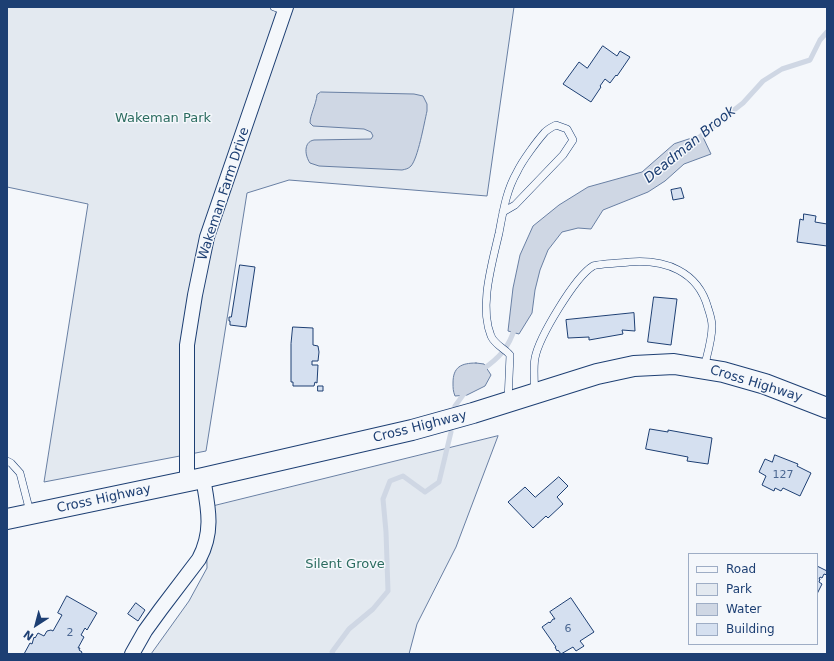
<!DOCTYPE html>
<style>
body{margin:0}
#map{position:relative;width:834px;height:661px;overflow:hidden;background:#f4f7fb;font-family:"DejaVu Sans",sans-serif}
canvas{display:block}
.frame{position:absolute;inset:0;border:8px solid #1d3f73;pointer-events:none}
.legend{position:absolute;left:688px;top:553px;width:130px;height:92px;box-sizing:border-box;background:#f4f7fb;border:1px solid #9eadc5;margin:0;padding:5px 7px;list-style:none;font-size:12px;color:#1d3f73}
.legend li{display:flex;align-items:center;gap:8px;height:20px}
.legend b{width:20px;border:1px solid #9eadc5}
.north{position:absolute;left:16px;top:605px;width:40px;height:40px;-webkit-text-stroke:3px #f4f7fb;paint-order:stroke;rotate:216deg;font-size:11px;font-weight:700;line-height:16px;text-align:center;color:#1d3f73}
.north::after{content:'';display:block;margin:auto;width:14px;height:18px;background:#1d3f73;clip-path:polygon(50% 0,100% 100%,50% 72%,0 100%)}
</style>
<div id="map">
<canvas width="834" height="661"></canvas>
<div class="frame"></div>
<ul class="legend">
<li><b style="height:5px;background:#f4f7fb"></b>Road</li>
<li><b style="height:11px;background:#e3e9f0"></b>Park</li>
<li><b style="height:11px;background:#cfd7e4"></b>Water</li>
<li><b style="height:11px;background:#d5e0f0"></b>Building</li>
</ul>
<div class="north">N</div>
</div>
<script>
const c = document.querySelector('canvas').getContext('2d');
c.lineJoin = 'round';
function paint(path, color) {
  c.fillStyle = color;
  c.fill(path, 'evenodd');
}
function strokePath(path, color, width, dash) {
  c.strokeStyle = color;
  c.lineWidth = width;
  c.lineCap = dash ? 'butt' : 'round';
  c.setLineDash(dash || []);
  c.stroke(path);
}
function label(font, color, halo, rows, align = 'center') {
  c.font = font + ' "DejaVu Sans",sans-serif';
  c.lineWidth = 3;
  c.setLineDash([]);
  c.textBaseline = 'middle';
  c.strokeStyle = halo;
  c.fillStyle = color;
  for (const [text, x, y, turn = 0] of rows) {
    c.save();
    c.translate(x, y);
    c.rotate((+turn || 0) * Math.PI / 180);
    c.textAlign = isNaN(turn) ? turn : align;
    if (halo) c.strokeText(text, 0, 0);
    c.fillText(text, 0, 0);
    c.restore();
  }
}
const green = new Path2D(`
 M7 7H514L487 196 289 180 247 193 206 451 44 482 88 204 7 187Z
 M498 436 456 547 417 624 409 654H151L189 601 207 568 206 508Z`);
const water = new Path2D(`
 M321 92 414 94 423 96 427 104V111C424 124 418 158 411 166 408 169 406 169 402 170L319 166 310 163C305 156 303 142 314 140L371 139 373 136 371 132 364 129 313 126 310 123C310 115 316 105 317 95Z
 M702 135 711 154 684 164 665 181 648 192 603 210 591 229 578 228 562 232 548 250 540 270 535 290 532 313 519 334 508 331 513 288 520 255 533 226 559 205 588 187 642 172 674 144Z
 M476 363 484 364 491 375 485 386 467 395 455 396C453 391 453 388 453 383 453 367 461 363 476 363Z`);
const stream = new Path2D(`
 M697 139 743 103 763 81 782 69 810 60 820 40 827 32
 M482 370C499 358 509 348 515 327
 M455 406 466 391
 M333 654 332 652 349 629 373 609 388 591 386 532 383 499 390 481 403 476 425 492 439 482 451 432`);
const building = new Path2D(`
 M603 46 617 56 620 51 630 57 617 76 616 75 610 83 605 79 600 86 601 87 591 102 563 84 579 62 587 68Z
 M681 188 684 198 673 200 671 190Z
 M804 214 816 216 815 222 827 224V246L797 242 800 219 803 220Z
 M240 265 255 267 246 327 230 325V321H229V317H231Z
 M654 297 677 299 671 345 648 342Z
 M634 313 635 331 622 330 623 334 589 340V337L568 338 566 320Z
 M293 327 313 328V345L318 346 319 352 318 361H312V365H318L317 383 315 382 314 386H293V382H291V344Z
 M318 386H323V391H318Z
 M650 429 668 432V430L712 438 708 464 687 461 688 457 646 449Z
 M775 455 798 464 797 466 811 473 800 496 783 488 781 491 775 488 774 491 762 485 766 476 759 472 765 459 772 462Z
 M559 477 568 486 557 497 563 504 548 518 546 516 533 528 508 502 525 487 535 497Z
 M817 566 827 571V575L824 574 822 578 820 577 819 579H820L819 582 822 584 817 594Z
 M67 596 97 613 87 630 85 628 81 635 84 637 78 648H80L79 650 82 652 81 654H24L30 643 32 644 34 637 35 638 38 633 44 636 47 631 51 630 53 631 62 615 58 613Z
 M571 598 594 632 580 641 584 646 576 651 573 647 561 654 558 650 557 651 555 647H556L542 627 549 622 550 623 553 619H555L550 612Z
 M136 603 145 610 138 621 128 614Z`);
const lane = new Path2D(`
 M274 7 285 11
 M503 212 515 205 563 155 573 140 567 129 556 125C552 127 548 129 545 132 537 141 522 161 517 172 506 191 503 212 499 233 492 264 479 306 491 336 495 345 504 348 510 355L508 401
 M534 391C535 381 533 368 535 358 539 337 575 277 593 266 598 264 622 263 629 262 665 259 698 271 708 308 710 314 712 320 712 326 712 340 707 355 704 368
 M7 461 11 463 20 473 30 512`);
const street = new Path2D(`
 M187 481V345L195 295 207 237 286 7
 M132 654 145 631 161 609 199 559C214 531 208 507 203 478`);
const secondary = new Path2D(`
 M7 519 203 478 412 430 473 413 597 374 634 366 674 364 723 372 765 384 827 408`);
const numberNames = [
 ["127",783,475],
 ["6",568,629],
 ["2",70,633]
];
const parkNames = [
 ["Wakeman Park",163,119],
 ["Silent Grove",345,565]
];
const streetNames = [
 ["Wakeman Farm Drive",224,194,-72],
 ["Cross Highway",756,384,17],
 ["Cross Highway",420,427,-14],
 ["Cross Highway",104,499,-12]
];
const waterNames = [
 ["Deadman Brook",690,145,-39]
];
paint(green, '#e3e9f0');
strokePath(green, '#687fa3', 1);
paint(water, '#cfd7e4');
strokePath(water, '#687fa3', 1);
strokePath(stream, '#cfd7e4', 5);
paint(building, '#d5e0f0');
strokePath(building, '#1d3f73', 1);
strokePath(lane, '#1d3f73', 8);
strokePath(street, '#1d3f73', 16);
strokePath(secondary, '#1d3f73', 22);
strokePath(lane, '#f4f7fb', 7);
strokePath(street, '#f4f7fb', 14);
strokePath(secondary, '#f4f7fb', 20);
label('11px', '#4b6792', null, numberNames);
label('13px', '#2c6c60', '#f4f7fb', parkNames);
label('13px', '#1d3f73', '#f4f7fb', streetNames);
label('italic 14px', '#1d3f73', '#f4f7fb', waterNames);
</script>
